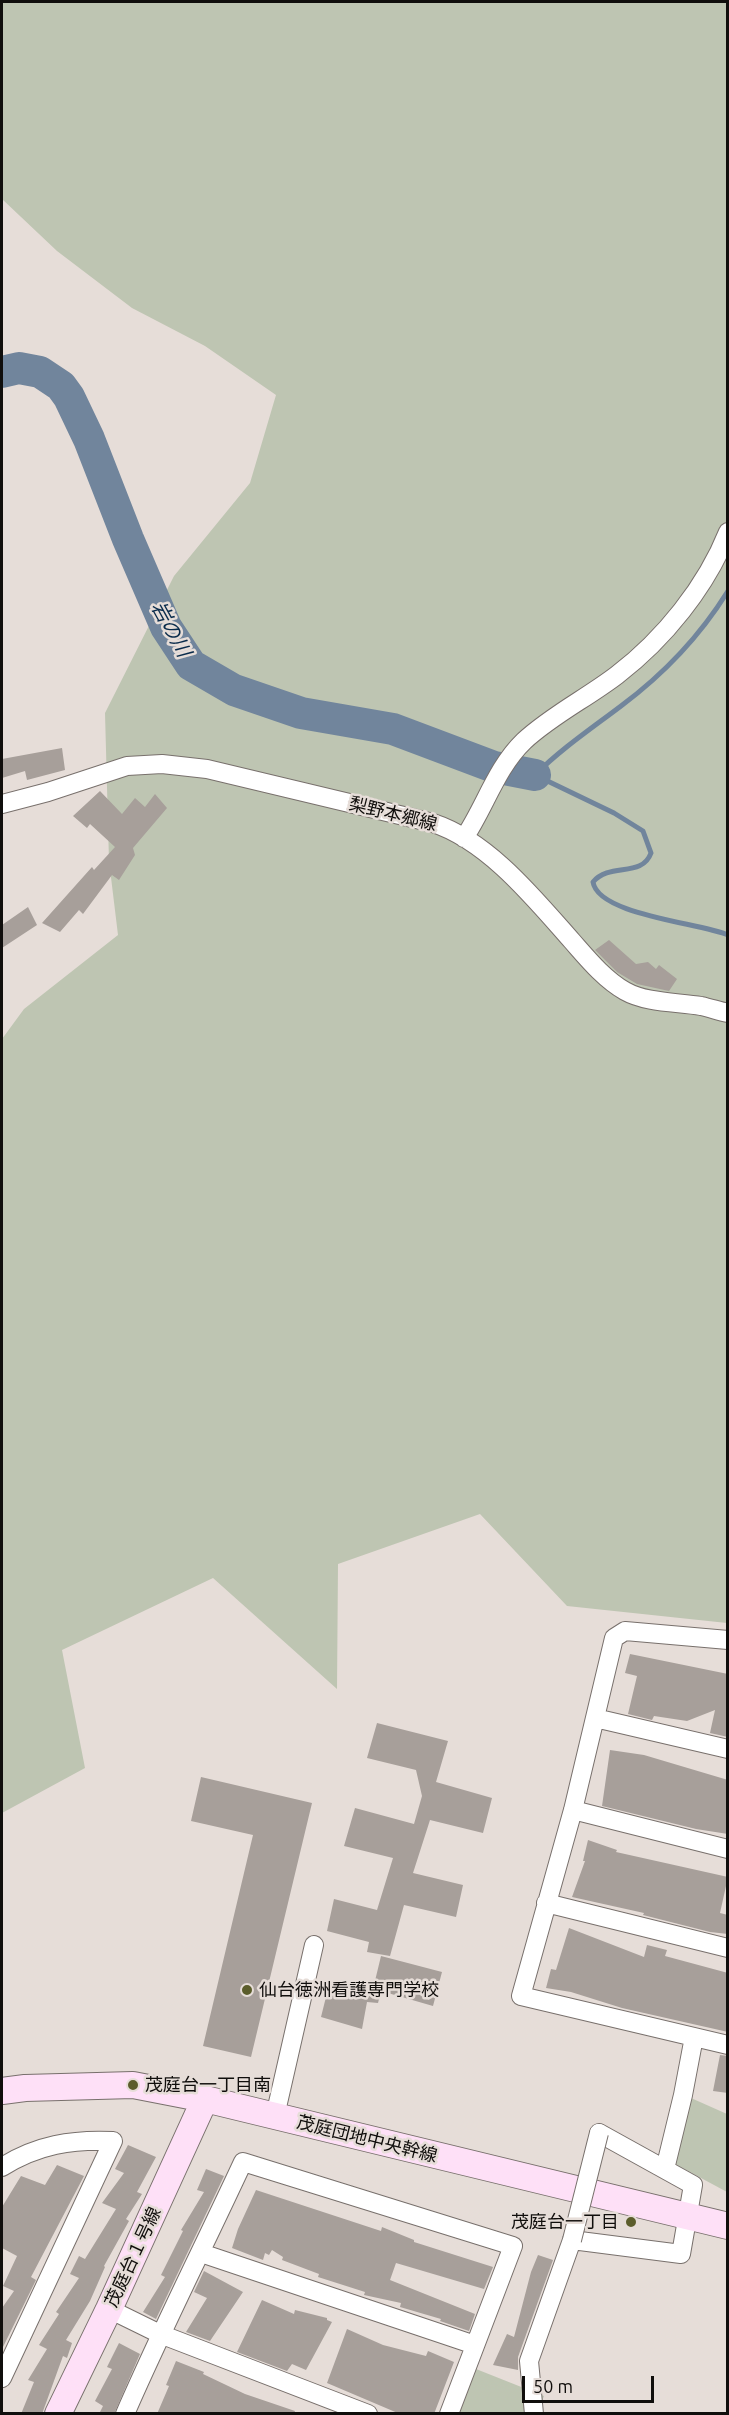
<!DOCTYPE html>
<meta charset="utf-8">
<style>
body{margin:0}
#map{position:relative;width:729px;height:2415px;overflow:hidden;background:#e6ddd8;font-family:Ubuntu,sans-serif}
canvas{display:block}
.frame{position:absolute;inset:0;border:3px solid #100e0c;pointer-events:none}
.scale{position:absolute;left:522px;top:2376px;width:132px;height:27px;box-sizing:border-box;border:3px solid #100e0c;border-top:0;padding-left:8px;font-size:18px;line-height:21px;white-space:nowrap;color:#100e0c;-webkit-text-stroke:4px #e6ddd8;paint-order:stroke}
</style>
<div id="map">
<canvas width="729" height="2415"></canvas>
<div class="frame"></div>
<div class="scale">50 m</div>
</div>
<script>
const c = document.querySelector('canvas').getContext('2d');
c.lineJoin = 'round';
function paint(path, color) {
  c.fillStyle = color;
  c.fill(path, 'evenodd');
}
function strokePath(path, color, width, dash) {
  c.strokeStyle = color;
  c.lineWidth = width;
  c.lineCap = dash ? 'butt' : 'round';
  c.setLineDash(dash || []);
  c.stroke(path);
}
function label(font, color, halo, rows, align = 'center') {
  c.font = font + ' Ubuntu,"Noto Sans JP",sans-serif';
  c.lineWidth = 5;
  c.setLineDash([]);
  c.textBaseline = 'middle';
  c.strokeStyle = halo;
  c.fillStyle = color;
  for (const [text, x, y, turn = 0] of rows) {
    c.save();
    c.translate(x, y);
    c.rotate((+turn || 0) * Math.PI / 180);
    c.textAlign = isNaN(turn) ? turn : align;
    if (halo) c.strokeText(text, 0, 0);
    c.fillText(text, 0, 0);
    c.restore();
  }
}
const green = new Path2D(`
 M2 2H727V1623L567 1606 480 1514 338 1564 337 1689 213 1578 62 1650 85 1768 2 1813V1039L24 1009 118 935 109 861 105 713 174 576 250 483 276 395 205 346 132 308 57 251 2 199Z
 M691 2098 727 2114V2192L675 2164Z
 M476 2369 544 2396 537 2413 458 2414Z`);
const stream = new Path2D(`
 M728 591C700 636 664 674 621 706 592 728 561 749 535 775L614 813 643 831 651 853C642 878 610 862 593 882 598 915 701 923 728 935`);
const river = new Path2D(`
 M2 372 19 368 40 372 61 386 69 397 89 439 128 539 166 627 191 665 234 690 301 713 393 729 494 767 535 775`);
const building = new Path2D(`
 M62 748 65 770 27 780 25 771 2 778V759Z
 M100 791 122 814 135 798 145 807 155 794 167 808 133 848 135 855 119 880 112 875 83 914 79 910 60 932 42 923 92 867 94 870 115 847 90 824 87 828 73 816Z
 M28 907 37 925 2 948V925Z
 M609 940 636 964 648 962 656 969 659 965 677 979 669 991 637 984 617 972 595 950Z
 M630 1654 728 1674V1737L710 1733 715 1710 687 1721 654 1716 652 1720 628 1714 637 1676 625 1673Z
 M377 1723 448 1741 436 1782 492 1798 483 1833 430 1820 413 1873 463 1885 456 1917 404 1905 390 1956 367 1952 369 1942 327 1931 334 1899 377 1910 393 1858 344 1846 355 1808 414 1824 422 1796 416 1770 367 1758Z
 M610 1750 644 1755 728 1780V1834L696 1829 602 1806Z
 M201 1777 312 1803 251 2057 203 2046 253 1835 191 1821Z
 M588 1840 617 1850 616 1852 728 1877 720 1913 728 1915V1934L710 1932 643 1915 644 1913 572 1897 585 1861H583Z
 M569 1928 644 1957 647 1945 667 1950 665 1956 728 1973V2032L622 2008 571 1992 546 1988 551 1969 556 1970Z
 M381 1956 442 1972 433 2006 381 1991 378 2003 367 2002 362 2029 321 2017 329 1985 363 1994 366 1984 374 1985Z
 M720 2055 728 2056V2093L713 2091Z
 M128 2145 156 2157 137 2192 142 2194 126 2219 129 2221 104 2266 105 2267 90 2301 66 2340 72 2343 67 2358 63 2356 42 2414H21L34 2382 28 2380 47 2349 39 2345 59 2314 56 2312 79 2278 70 2274 79 2256 85 2259 116 2209 102 2203 124 2173 115 2169Z
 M57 2165 84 2176 31 2277 36 2280 2 2349V2308L14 2291 3 2286 17 2256 2 2248V2207L21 2176 45 2185Z
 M206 2169 224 2176 156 2319 143 2312 165 2277 161 2275 183 2231 181 2230 204 2192 197 2190Z
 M256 2190 381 2231 382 2227 414 2240V2242L493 2267 484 2289 396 2263 390 2280 475 2314 469 2331 440 2321 441 2319 400 2307 401 2303 364 2295 365 2292 318 2277 319 2274 282 2260 283 2257 272 2250 269 2255 265 2253 263 2260 232 2248 238 2229Z
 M538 2255 553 2260 518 2357V2370L493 2365 507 2334 514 2337 531 2272Z
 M204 2271 243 2292 210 2341 186 2332 207 2298 194 2292Z
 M262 2300 294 2314 295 2310 327 2318V2320L332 2322 306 2370 292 2364 287 2371 237 2352Z
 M347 2329 383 2345 426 2356 428 2351 454 2362 434 2414H400L327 2383Z
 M119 2343 140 2354 114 2414H99L103 2406 95 2401 112 2369 107 2367Z
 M176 2361 204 2372 203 2374 245 2394 295 2411 294 2414H157L169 2386 166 2385Z`);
const street = new Path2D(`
 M2 804 48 792 127 766 162 764 207 769 433 823C488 841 534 898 572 941 587 958 604 979 625 991 646 1003 677 1002 701 1006 710 1008 719 1011 728 1013
 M464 838C485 807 496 768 524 741 552 715 587 698 617 675 664 639 706 587 728 532
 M728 1640 625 1631 614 1638 573 1810 521 1996 728 2045
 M595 1718 728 1749
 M573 1810 728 1849
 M546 1903 728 1948
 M275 2116 314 1945
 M2 2167C37 2145 72 2139 113 2141L2 2378
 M665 2169 683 2095 694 2037
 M201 2253 475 2345
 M109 2309 160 2334 368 2414
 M125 2414C162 2329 204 2246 243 2162L513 2246 449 2414
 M534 2414 529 2361 572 2240 681 2254 693 2185 599 2133`);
const secondary = new Path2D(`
 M2 2091 25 2088 133 2085 205 2099 728 2226
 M58 2414 109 2309 205 2099`);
const streetBridge = new Path2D(`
 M572 2240 599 2133`);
const markers = [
 [247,1990,6,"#5b5d2b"],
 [133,2085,6,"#5b5d2b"],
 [631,2222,6,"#5b5d2b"]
];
const streetNames = [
 ["梨野本郷線",393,814,14],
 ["茂庭団地中央幹線",367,2139,14],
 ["茂庭台１号線",133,2257,-65]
];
const poiNames = [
 ["仙台徳洲看護専門学校",259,1990],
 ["茂庭台一丁目南",145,2085],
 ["茂庭台一丁目",619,2222,"right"]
];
const waterNames = [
 ["岩の川",171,629,61]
];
paint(green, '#bec5b2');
strokePath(stream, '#71859c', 5);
strokePath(river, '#71859c', 32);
paint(building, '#a79f9a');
strokePath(street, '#78706c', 20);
strokePath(secondary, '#78706c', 28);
strokePath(street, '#fff', 18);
strokePath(secondary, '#fee0f7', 26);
strokePath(streetBridge, '#78706c', 20, []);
strokePath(streetBridge, '#fff', 18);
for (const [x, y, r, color] of markers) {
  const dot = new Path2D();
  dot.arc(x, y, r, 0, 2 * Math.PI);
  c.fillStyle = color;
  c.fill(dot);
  strokePath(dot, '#e6ddd8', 2);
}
label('18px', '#100e0c', '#e6ddd8', streetNames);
label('18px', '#100e0c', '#e6ddd8', poiNames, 'left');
label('italic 20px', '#092b4b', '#e6ddd8', waterNames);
</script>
